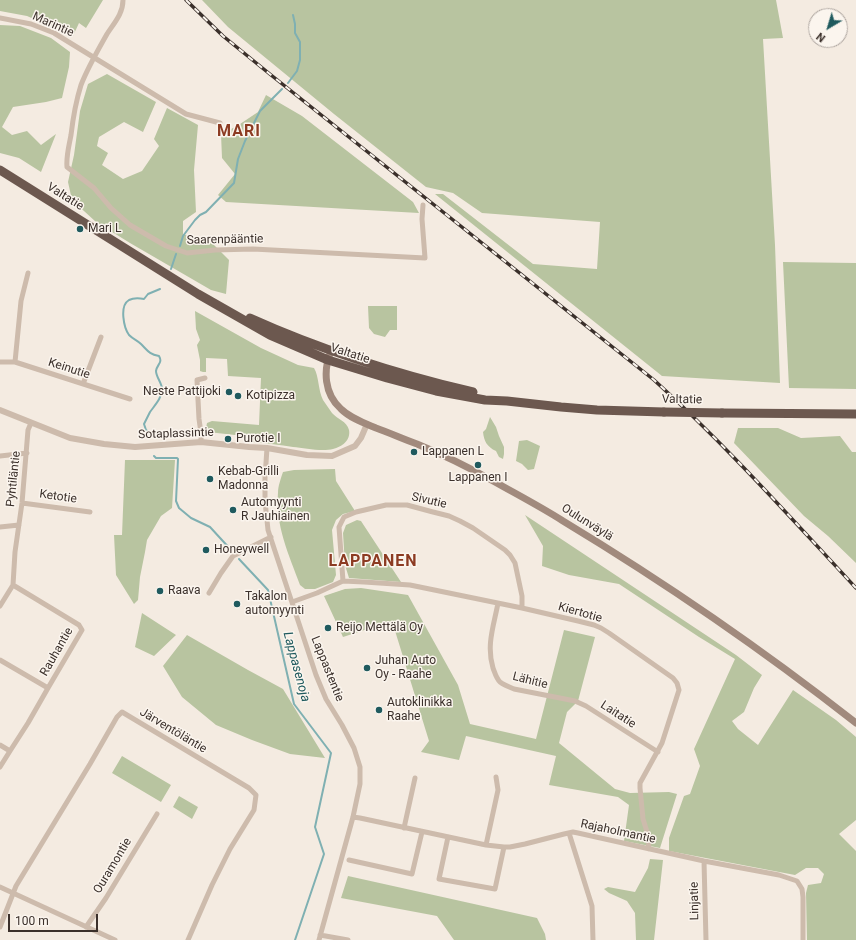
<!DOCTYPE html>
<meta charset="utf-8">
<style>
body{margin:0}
#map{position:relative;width:856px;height:940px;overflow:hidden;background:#f4ebe1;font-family:Roboto,sans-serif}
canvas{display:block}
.north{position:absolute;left:808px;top:8px;width:40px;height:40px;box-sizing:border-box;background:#fbf5ee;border:1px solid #aea6a0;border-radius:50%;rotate:218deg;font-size:11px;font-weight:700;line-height:16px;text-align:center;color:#3b302b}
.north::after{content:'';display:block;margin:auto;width:14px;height:18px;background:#1f5a5e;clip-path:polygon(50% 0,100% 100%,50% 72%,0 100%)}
.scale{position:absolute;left:8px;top:914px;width:90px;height:18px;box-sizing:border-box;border:2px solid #3b302b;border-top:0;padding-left:5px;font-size:12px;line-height:14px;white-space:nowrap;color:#3b302b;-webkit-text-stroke:3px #fbf5ee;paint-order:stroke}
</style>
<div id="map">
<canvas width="856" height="940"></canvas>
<div class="north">N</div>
<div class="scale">100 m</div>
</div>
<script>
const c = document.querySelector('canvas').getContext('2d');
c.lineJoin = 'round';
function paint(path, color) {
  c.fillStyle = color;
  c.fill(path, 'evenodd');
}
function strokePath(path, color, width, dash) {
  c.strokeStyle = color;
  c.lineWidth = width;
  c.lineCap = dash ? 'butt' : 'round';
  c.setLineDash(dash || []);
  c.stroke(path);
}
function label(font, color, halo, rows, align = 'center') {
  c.font = font + ' Roboto,sans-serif';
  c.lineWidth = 3;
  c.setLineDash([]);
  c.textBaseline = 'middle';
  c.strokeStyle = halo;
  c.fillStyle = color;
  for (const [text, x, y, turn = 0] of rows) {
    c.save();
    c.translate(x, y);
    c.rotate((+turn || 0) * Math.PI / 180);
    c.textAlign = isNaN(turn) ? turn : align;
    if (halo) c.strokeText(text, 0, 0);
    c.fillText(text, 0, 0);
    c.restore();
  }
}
const green = new Path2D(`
 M0 0H103L86 28 79 23 73 36 27 16 0 11Z
 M202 0H776L783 38 763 39 775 245 780 383 662 376 435 194H443L533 264 597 269 600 222 482 213 453 193 426 187 334 114 228 27Z
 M0 25 20 26 51 38 70 52 69 67 62 98 46 102 13 107 2 127 12 135 27 131 41 145 56 134 41 172 19 158 0 153Z
 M107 74 156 102 143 132 124 122 99 137 97 146 108 153 102 165 123 179 142 171 159 146 154 139 167 108 198 125 194 170 196 212 183 221V234L213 244 229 260 226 294 211 290 130 243 96 222 72 200 68 182 74 155 80 111 88 84Z
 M266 95 302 116 413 202 419 213 226 202 218 195 235 174 222 158 221 134 237 126 258 112Z
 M783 262 856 263V389L789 388Z
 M368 306H397V330H390L385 337 374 334 369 328Z
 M195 311 261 348 298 365 314 368C319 376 318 390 323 400 326 404 329 409 332 413 337 419 347 421 349 430 351 440 342 447 333 449 322 452 304 448 293 447 280 445 267 443 253 442V437L208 432 206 428 207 423 212 421 259 425 261 378 228 376 227 359 206 358V372H203L200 371V360L197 345 200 340 196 329Z
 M490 417 496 427 499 436 504 447V454L503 459 499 457 496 451C487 447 484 441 483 432L486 429Z
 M738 428H778L801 438 840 436 852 452H856V563L828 536 804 516 734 443Z
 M527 440 540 446 534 469 528 470 522 464 516 461 519 441Z
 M125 460H175L172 508 161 516 147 540 145 552 140 577 138 600 134 604 116 575 114 535H122Z
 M335 469 336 481 355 511 343 514 336 520 332 530 336 575 333 582 315 589H305L300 585C289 555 275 525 278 493 278 486 281 478 283 472L294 470Z
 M525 515 736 655 762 675 754 688 744 712 732 721 738 729 758 745 793 690 836 720 856 737V820L839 834 856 851V940H807L806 893 808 885 821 883 824 874 818 868H806L795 875 669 851V838L684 796 690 794 700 766 694 749 735 659 699 637 619 584 569 575 542 566 543 546Z
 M357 520 361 521 401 582 349 578 345 565 343 533 346 525Z
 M361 588 408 595 458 685 470 724 536 739 564 630 595 637 578 701 567 712 559 743 615 789 630 793 669 792 677 794 660 848 624 841 629 805 618 797 549 785 556 756 466 736 459 760 421 752 429 741 392 621 343 637 324 596 345 589Z
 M142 613 176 635 154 656 135 647Z
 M187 635 248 670 283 689 325 758 290 754 252 740 216 725 182 697 163 666Z
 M122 756 171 785 161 802 112 773Z
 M179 796 198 807 192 819 173 807Z
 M650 859 663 860 654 940H636L635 913 627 901 609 893 604 889 608 887 635 892 648 868Z
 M348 876 537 918 545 934 546 940H454L437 916 341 898Z`);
const stream = new Path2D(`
 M288 83 297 71 300 60V42L295 33V24L293 15
 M180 246 183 236 195 220 200 215 206 212 234 183 238 159 245 141 260 111 282 89
 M171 269 176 254
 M151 435 149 432 146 430 144 424C146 420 148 416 150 412 155 405 162 398 162 389 162 383 156 377 156 371 157 364 163 363 159 356 149 354 148 351 141 344 138 341 133 339 129 335 124 328 119 306 129 300 133 298 139 298 144 299L148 294 160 289
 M154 456 156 458H177L178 459 176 501 179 508 191 518 210 527 232 551
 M239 559 268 590 294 704 331 753 315 827 324 854 295 940`);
const minor = new Path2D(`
 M123 0C123 14 114 23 107 34 98 50 88 67 81 85 76 101 73 118 71 135 69 146 66 156 67 167L94 188 111 208 130 225 166 246 187 253 215 250 253 249 425 258 422 219 423 205
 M0 18 31 24 54 33 186 114 220 123
 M0 362H15L130 399
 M15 362 21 301 28 273
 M83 384 101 337
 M201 442V433L199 419 197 380 205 378
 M267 448 265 478V501L268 530 316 675 326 699 342 725 354 748 360 767V784L353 817 319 940
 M0 456 27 453
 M22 503 90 512
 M0 527 19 525
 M343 581 339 527 344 517 356 512 386 505H407L433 512 449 516 460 521 473 528 505 550 510 555 515 563 522 596V608
 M209 593 221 573 233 556 271 537
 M292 602 317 593 343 581 364 582 410 585 522 608 578 621 594 625 601 628 609 633 673 678 677 683 679 690 662 743 640 783V788L643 819 648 835 649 849
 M498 603C494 625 486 645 493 668 495 673 496 678 500 682 504 685 509 687 514 689L565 699 575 701 586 706 658 752
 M0 606 13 585 15 552 22 503 28 430 31 423
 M0 660 48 688 82 630 79 625 13 585
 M0 745 10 751 0 767
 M10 751 28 723 48 688
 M353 817 360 818 486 845 504 847H510L525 844 564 834 573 832 578 833 704 861 779 875 797 881 802 889 803 897V940
 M404 828 415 778
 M569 833 592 906 593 940
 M448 837 439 879 495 889 504 847
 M486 845 498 790 496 777
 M349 860 412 874 422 832
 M704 861 706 940
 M0 887 115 940
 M0 927 16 886 90 764 117 717 122 712 249 788 256 795 254 810 230 849 212 885 188 940
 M86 927 106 898 157 814
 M320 935 348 940`);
const tertiary = new Path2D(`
 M0 410 70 438 104 444 135 447 201 442 249 447 267 448 307 455 332 456 355 446 361 438 367 424`);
const secondary = new Path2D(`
 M331 351C323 370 324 394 341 409 350 418 364 423 376 428 390 433 403 439 417 444 444 455 470 468 495 482 518 495 541 507 563 521 664 582 763 650 856 723`);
const trunk = new Path2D(`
 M0 170 198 294 270 335 328 360 387 378 436 391 485 400 507 401 561 407 597 410 664 412
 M250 318C321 350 397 374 473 392
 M722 413 856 414`);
const rail = new Path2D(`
 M186 0 223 36 271 75 654 380C726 445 790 517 856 588`);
const trunkBridge = new Path2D(`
 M664 412 722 413`);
const markers = [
 [80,229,4,"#1f5a5e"],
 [229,392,4,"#1f5a5e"],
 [238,396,4,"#1f5a5e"],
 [228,439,4,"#1f5a5e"],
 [414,452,4,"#1f5a5e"],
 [478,465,4,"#1f5a5e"],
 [210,479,4,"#1f5a5e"],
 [233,510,4,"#1f5a5e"],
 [206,550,4,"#1f5a5e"],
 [160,591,4,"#1f5a5e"],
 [237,604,4,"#1f5a5e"],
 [328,628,4,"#1f5a5e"],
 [367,668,4,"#1f5a5e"],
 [379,710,4,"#1f5a5e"]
];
const streetNames = [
 ["Marintie",53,25,24],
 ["Valtatie",65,197,32],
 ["Saarenpääntie",225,240,-1],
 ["Valtatie",350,354,18],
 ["Keinutie",69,369,18],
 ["Valtatie",682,400,1],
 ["Sotaplassintie",176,434,-2],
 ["Pyhtiläntie",14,479,-84],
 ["Ketotie",58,497,8],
 ["Sivutie",429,501,13],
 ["Oulunväylä",587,523,32],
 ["Kiertotie",580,613,16],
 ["Rauhantie",57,652,-60],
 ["Lappastentie",327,669,68],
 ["Lähitie",530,681,14],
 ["Laitatie",618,715,33],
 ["Järventöläntie",173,731,31],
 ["Rajaholmantie",618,832,12],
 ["Ouramontie",113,866,-59],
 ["Linjatie",695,901,-91]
];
const poiNames = [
 ["Mari L",88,229],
 ["Neste Pattijoki",221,392,"right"],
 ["Kotipizza",246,396],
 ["Purotie I",236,439],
 ["Lappanen L",422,452],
 ["Kebab-Grilli",218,472],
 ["Madonna",218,486],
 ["Lappanen I",478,478,"center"],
 ["Automyynti",241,503],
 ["R Jauhiainen",241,517],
 ["Honeywell",214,550],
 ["Raava",168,591],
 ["Takalon",245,597],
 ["automyynti",245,611],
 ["Reijo Mettälä Oy",336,628],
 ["Juhan Auto",375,661],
 ["Oy - Raahe",375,675],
 ["Autoklinikka",387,703],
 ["Raahe",387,717]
];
const waterNames = [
 ["Lappasenoja",296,667,75]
];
const districtNames = [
 ["MARI",239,132],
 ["LAPPANEN",373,562]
];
paint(green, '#b8c4a0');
strokePath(stream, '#7fb0b2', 2);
strokePath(minor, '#cdbbac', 5);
strokePath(tertiary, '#cdbbac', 6);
strokePath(secondary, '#a18a7d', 7);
strokePath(trunk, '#6c584f', 9);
strokePath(rail, '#3b302b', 3.5);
strokePath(rail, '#fbf5ee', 2, [6]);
strokePath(trunkBridge, '#6c584f', 9);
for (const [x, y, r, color] of markers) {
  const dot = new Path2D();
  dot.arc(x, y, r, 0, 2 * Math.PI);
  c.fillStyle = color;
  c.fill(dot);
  strokePath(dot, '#fbf5ee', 1.5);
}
label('12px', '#3b302b', '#fbf5ee', streetNames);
label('12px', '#3b302b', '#fbf5ee', poiNames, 'left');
label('italic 13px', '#1f5a5e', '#fbf5ee', waterNames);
c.letterSpacing = '1px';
label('bold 16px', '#8c3b22', '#fbf5ee', districtNames);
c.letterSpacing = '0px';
</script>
